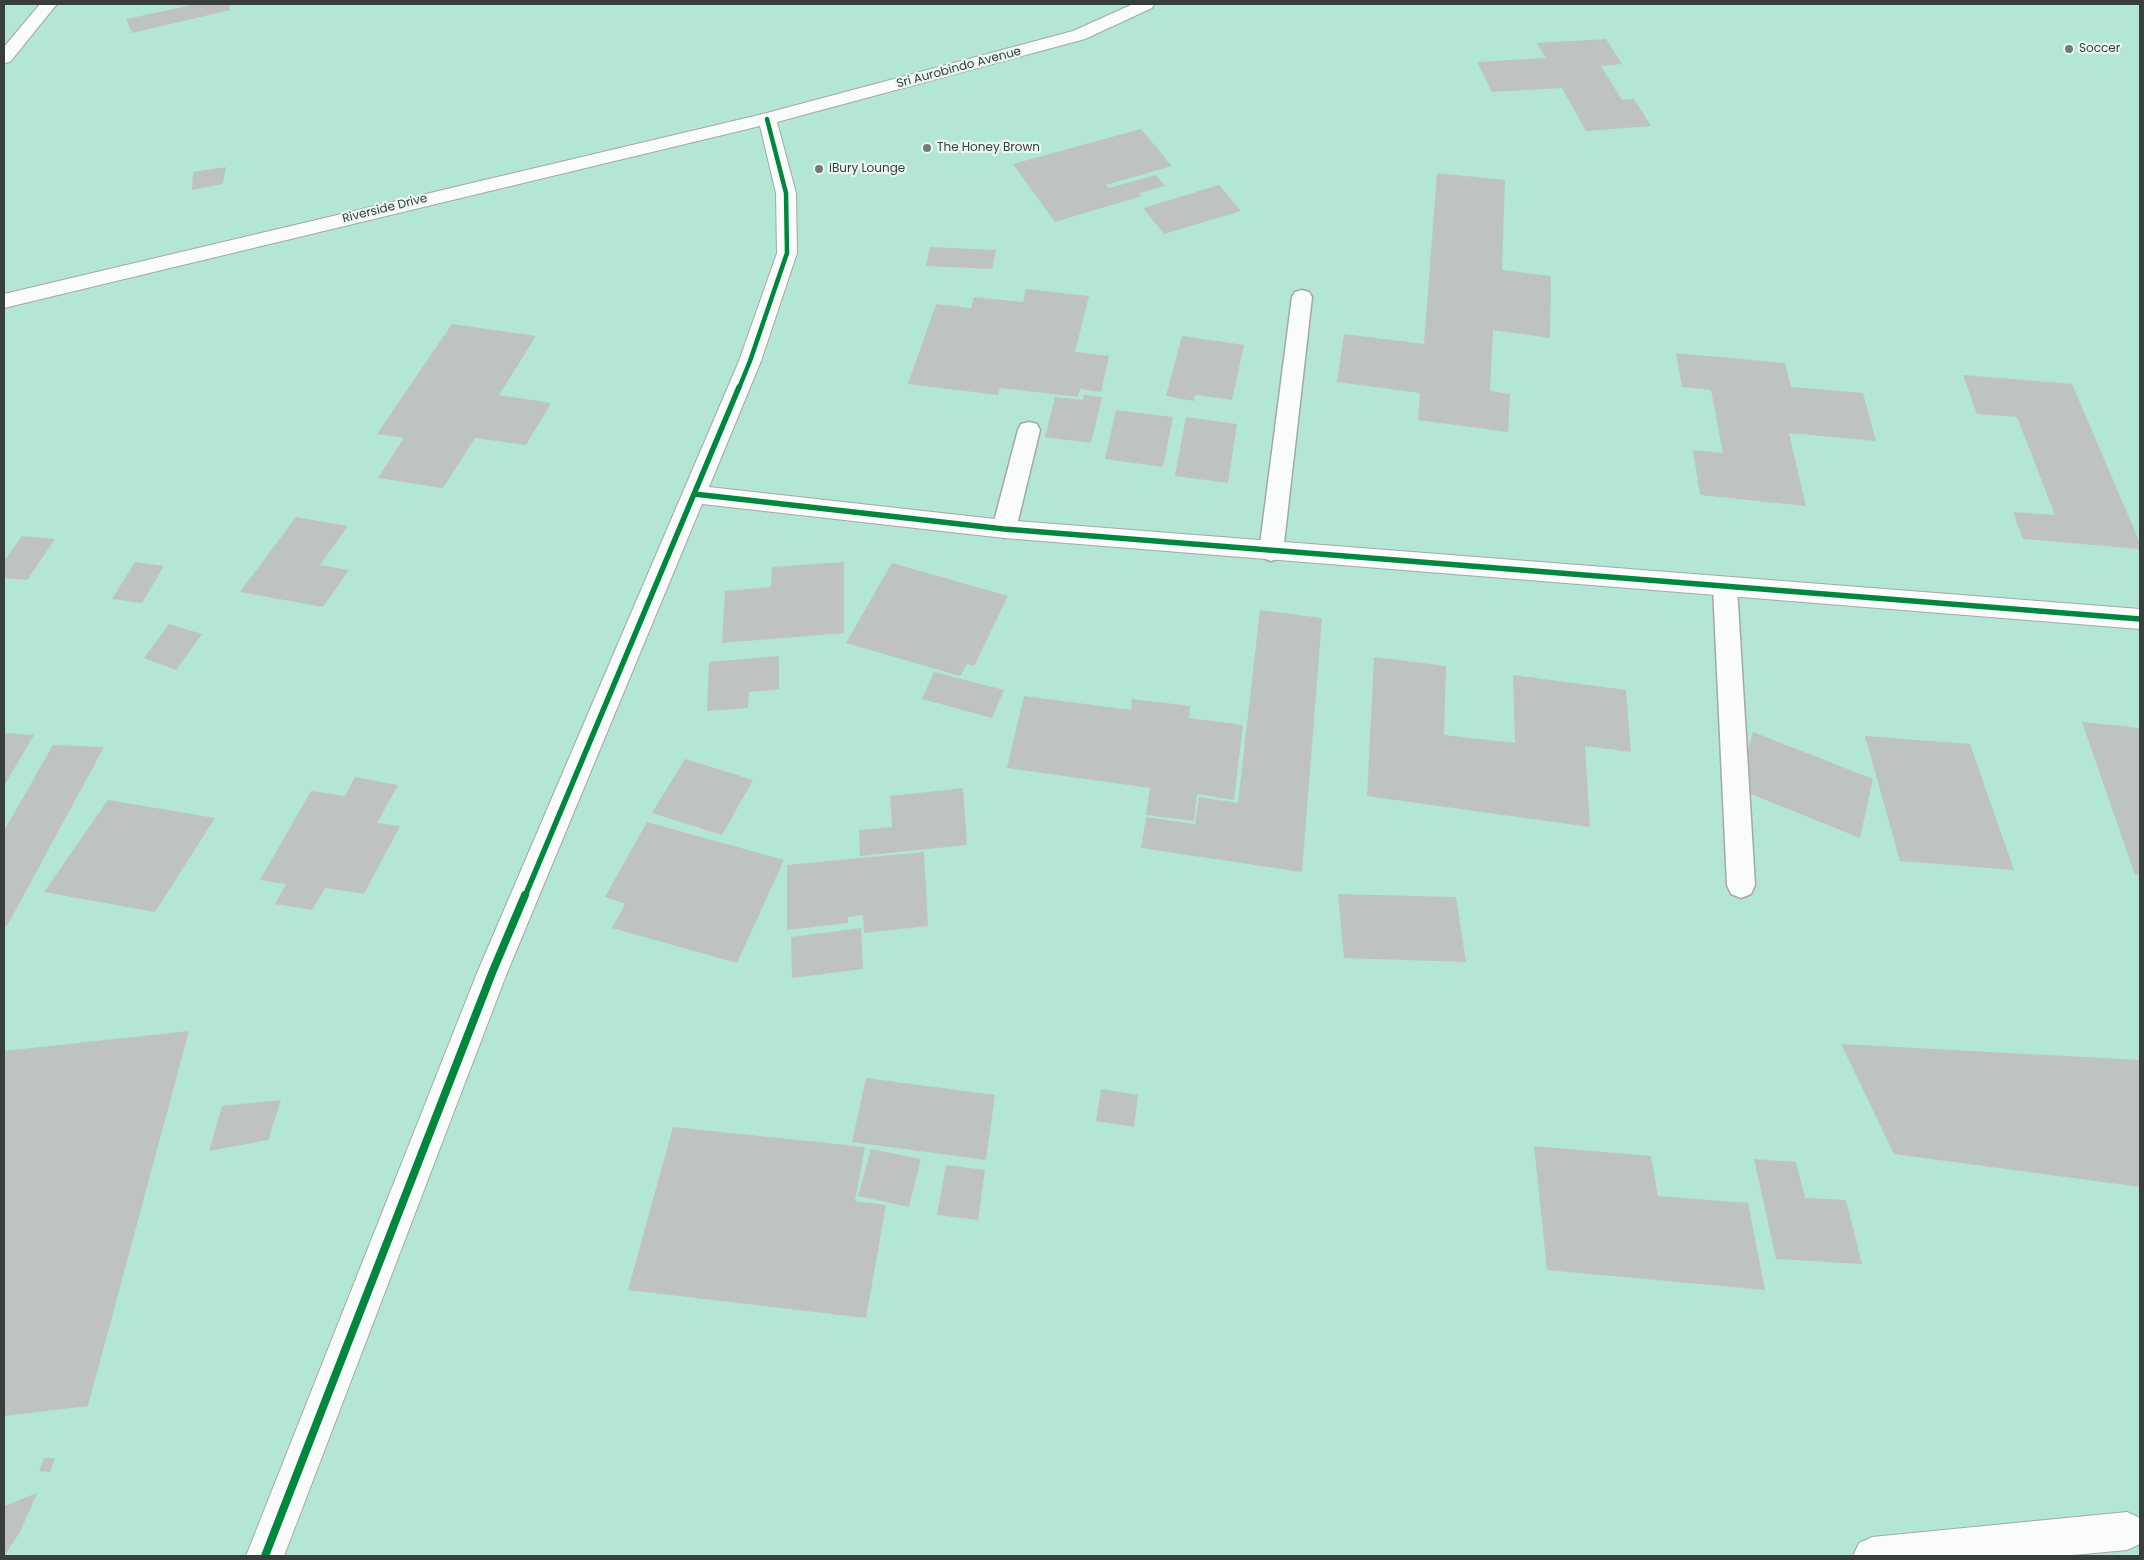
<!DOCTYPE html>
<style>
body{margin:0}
#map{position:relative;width:2144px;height:1560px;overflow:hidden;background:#e0e6e3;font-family:Poppins,sans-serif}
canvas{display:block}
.frame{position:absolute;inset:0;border:5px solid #383e3c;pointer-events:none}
</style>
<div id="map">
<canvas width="2144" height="1560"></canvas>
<div class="frame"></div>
</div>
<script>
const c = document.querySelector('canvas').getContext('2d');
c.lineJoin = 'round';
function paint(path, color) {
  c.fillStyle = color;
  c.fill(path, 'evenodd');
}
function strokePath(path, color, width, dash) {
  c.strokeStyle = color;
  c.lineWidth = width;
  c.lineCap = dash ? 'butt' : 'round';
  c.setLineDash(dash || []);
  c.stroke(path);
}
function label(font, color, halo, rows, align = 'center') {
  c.font = font + ' Poppins,sans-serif';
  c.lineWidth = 4.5;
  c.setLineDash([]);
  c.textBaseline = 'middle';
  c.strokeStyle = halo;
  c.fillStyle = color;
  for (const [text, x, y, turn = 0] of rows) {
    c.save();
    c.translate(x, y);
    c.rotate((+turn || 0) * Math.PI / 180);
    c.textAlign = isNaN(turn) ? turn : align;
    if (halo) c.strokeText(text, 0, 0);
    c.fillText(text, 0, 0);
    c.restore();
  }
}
const green = new Path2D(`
 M4 4H2140V1556H4Z`);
const building = new Path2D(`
 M197 4H229L230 10 132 33 126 19Z
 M1606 39 1622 64 1601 66 1622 100 1634 99 1651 126 1586 131 1562 88 1492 92 1477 62 1546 58 1537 43Z
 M1141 129 1172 166 1106 185 1109 188 1156 175 1165 186 1139 193 1142 196 1055 222 1013 164Z
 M226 167 223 184 192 190 193 172Z
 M1437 173 1505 180 1502 270 1551 276 1550 338 1493 330 1490 391 1510 394 1508 432 1418 420 1420 393 1337 382 1344 334 1424 344Z
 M1219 185 1241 211 1164 234 1143 208Z
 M930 247 996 250 992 269 926 266Z
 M1026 289 1089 296 1075 352 1109 356 1101 392 1080 389 1078 397 1000 388 998 395 908 384 936 304 971 308 974 297 1023 302Z
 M452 324 536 336 499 395 551 403 526 445 475 438 443 488 378 478 404 438 377 434Z
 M1182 336 1244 345 1232 400 1195 395 1194 401 1166 396Z
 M1676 353 1785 363 1791 387 1863 393 1876 441 1789 433 1806 506 1700 495 1693 450 1723 453 1711 390 1682 387Z
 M1963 375 2072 384 2140 543V549L2023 539 2013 512 2055 515 2017 417 1977 414Z
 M1084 395 1102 397 1091 443 1045 437 1055 397 1083 400Z
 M1116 410 1173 417 1163 467 1105 459Z
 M1186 417 1237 424 1228 483 1175 476Z
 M296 517 348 526 320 565 349 570 323 607 240 592Z
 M22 536 55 539 27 580 4 578V561Z
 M135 562 164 566 142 603 112 599Z
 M844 562V633L722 643 725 591 771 587 772 567Z
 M892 563 1008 596 974 666 967 664 960 676 846 643Z
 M1260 610 1322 618 1302 872 1141 848 1146 817 1195 824 1199 797 1238 803Z
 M169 624 202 634 176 670 144 658Z
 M779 656V689L749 692 748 708 707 711 709 662Z
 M1374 657 1446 666 1444 735 1515 743 1513 675 1626 690 1631 752 1585 746 1590 827 1367 796Z
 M934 672 1004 690 992 718 922 699Z
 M1024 696 1131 710 1132 699 1190 706 1189 718 1243 725 1234 800 1197 794 1194 821 1146 815 1150 788 1007 768Z
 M2082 722 2140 728V875H2135Z
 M1753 732 1873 779 1860 838 1736 788Z
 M4 733 34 735 4 786Z
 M1865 736 1970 744 2014 870 1900 861Z
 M53 745 104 747 7 926 4 925V831Z
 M685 759 753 780 722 835 652 813Z
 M355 777 398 785 377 823 400 826 364 894 325 888 312 910 275 904 286 884 260 880 311 791 345 796Z
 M963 788 967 845 860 856 859 830 892 827 890 796Z
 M108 800 215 818 155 912 44 892Z
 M647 822 784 860 737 963 612 928 625 904 605 897Z
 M924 852 928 926 864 933 863 915 848 917V923L787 930V865Z
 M1338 894 1456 897 1466 962 1344 958Z
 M861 928 863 969 792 978 791 937Z
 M189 1031 88 1406 4 1416V1051Z
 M1841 1044 2140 1060V1187L1894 1154Z
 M866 1078 995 1095 986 1160 852 1142Z
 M1101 1089 1138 1095 1134 1127 1096 1121Z
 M281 1100 268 1140 209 1151 222 1106Z
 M673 1127 865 1147 855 1201 886 1205 866 1318 628 1290Z
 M1534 1146 1651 1156 1658 1196 1748 1203 1765 1290 1547 1270Z
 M871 1149 921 1159 909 1207 858 1196Z
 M1754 1159 1796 1162 1805 1198 1846 1200 1862 1264 1776 1259Z
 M946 1165 985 1170 978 1220 937 1215Z
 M44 1458H55L50 1472 39 1471Z
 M37 1493 20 1532 4 1556V1506Z`);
const lane = new Path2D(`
 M1302 290 1309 292 1312 297 1283 552 1279 558 1271 561 1263 558 1259 552 1292 297 1295 292Z
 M1029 422 1037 424 1040 430 1016 529 1012 535 1004 538 996 535 992 529 1018 430 1021 424Z
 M1725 578 1733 580 1737 587 1755 885 1751 894 1741 898 1731 894 1727 885 1713 587 1717 580Z`);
const street = new Path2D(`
 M1133 4H1154L1152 8 1085 39 777 122 796 193 797 253 761 361 709 487 1004 520 2140 609V629L1004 538 702 504 507 973 284 1556H246L477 973 739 361 777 253 776 193 760 126 4 308V294L763 114 1073 31Z
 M2127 1512 2140 1518V1544L2127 1550 2062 1556H1853L1859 1543 1872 1537Z`);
const secondary = new Path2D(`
 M40 4H57L10 62 4 63V47Z`);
const cyclewayFar2 = new Path2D(`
 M739 388 750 361 787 253 786 193 767 119`);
const cyclewayFar1 = new Path2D(`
 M694 494 1004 529 2140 619
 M525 896 739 387`);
const cycleway = new Path2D(`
 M265 1556 492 973 525 895`);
const markers = [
 [2069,49,5,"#737976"],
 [927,148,5,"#737976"],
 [819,169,5,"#737976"]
];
const farPoinames = [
 ["Soccer",2079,49],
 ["The Honey Brown",937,148],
 ["iBury Lounge",829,169]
];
const farStreetnames = [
 ["Sri Aurobindo Avenue",959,68,-15],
 ["Riverside Drive",385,209,-14]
];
paint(green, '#b4e6d5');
paint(building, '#bec3c1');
strokePath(lane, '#a4a8a6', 3);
strokePath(street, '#a4a8a6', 2);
strokePath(secondary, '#a4a8a6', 2);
paint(lane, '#fafbfb');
paint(street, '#fafbfb');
paint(secondary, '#fafbfb');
strokePath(cyclewayFar2, '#00873e', 4.5);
strokePath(cyclewayFar1, '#00873e', 5.5);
strokePath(cycleway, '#00873e', 8);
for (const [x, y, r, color] of markers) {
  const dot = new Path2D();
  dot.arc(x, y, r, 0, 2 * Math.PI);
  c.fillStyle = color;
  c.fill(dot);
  strokePath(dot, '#e9f7f2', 2);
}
label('12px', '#383e3c', '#e9f7f2', farPoinames, 'left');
label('12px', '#383e3c', '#e9f7f2', farStreetnames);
</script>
